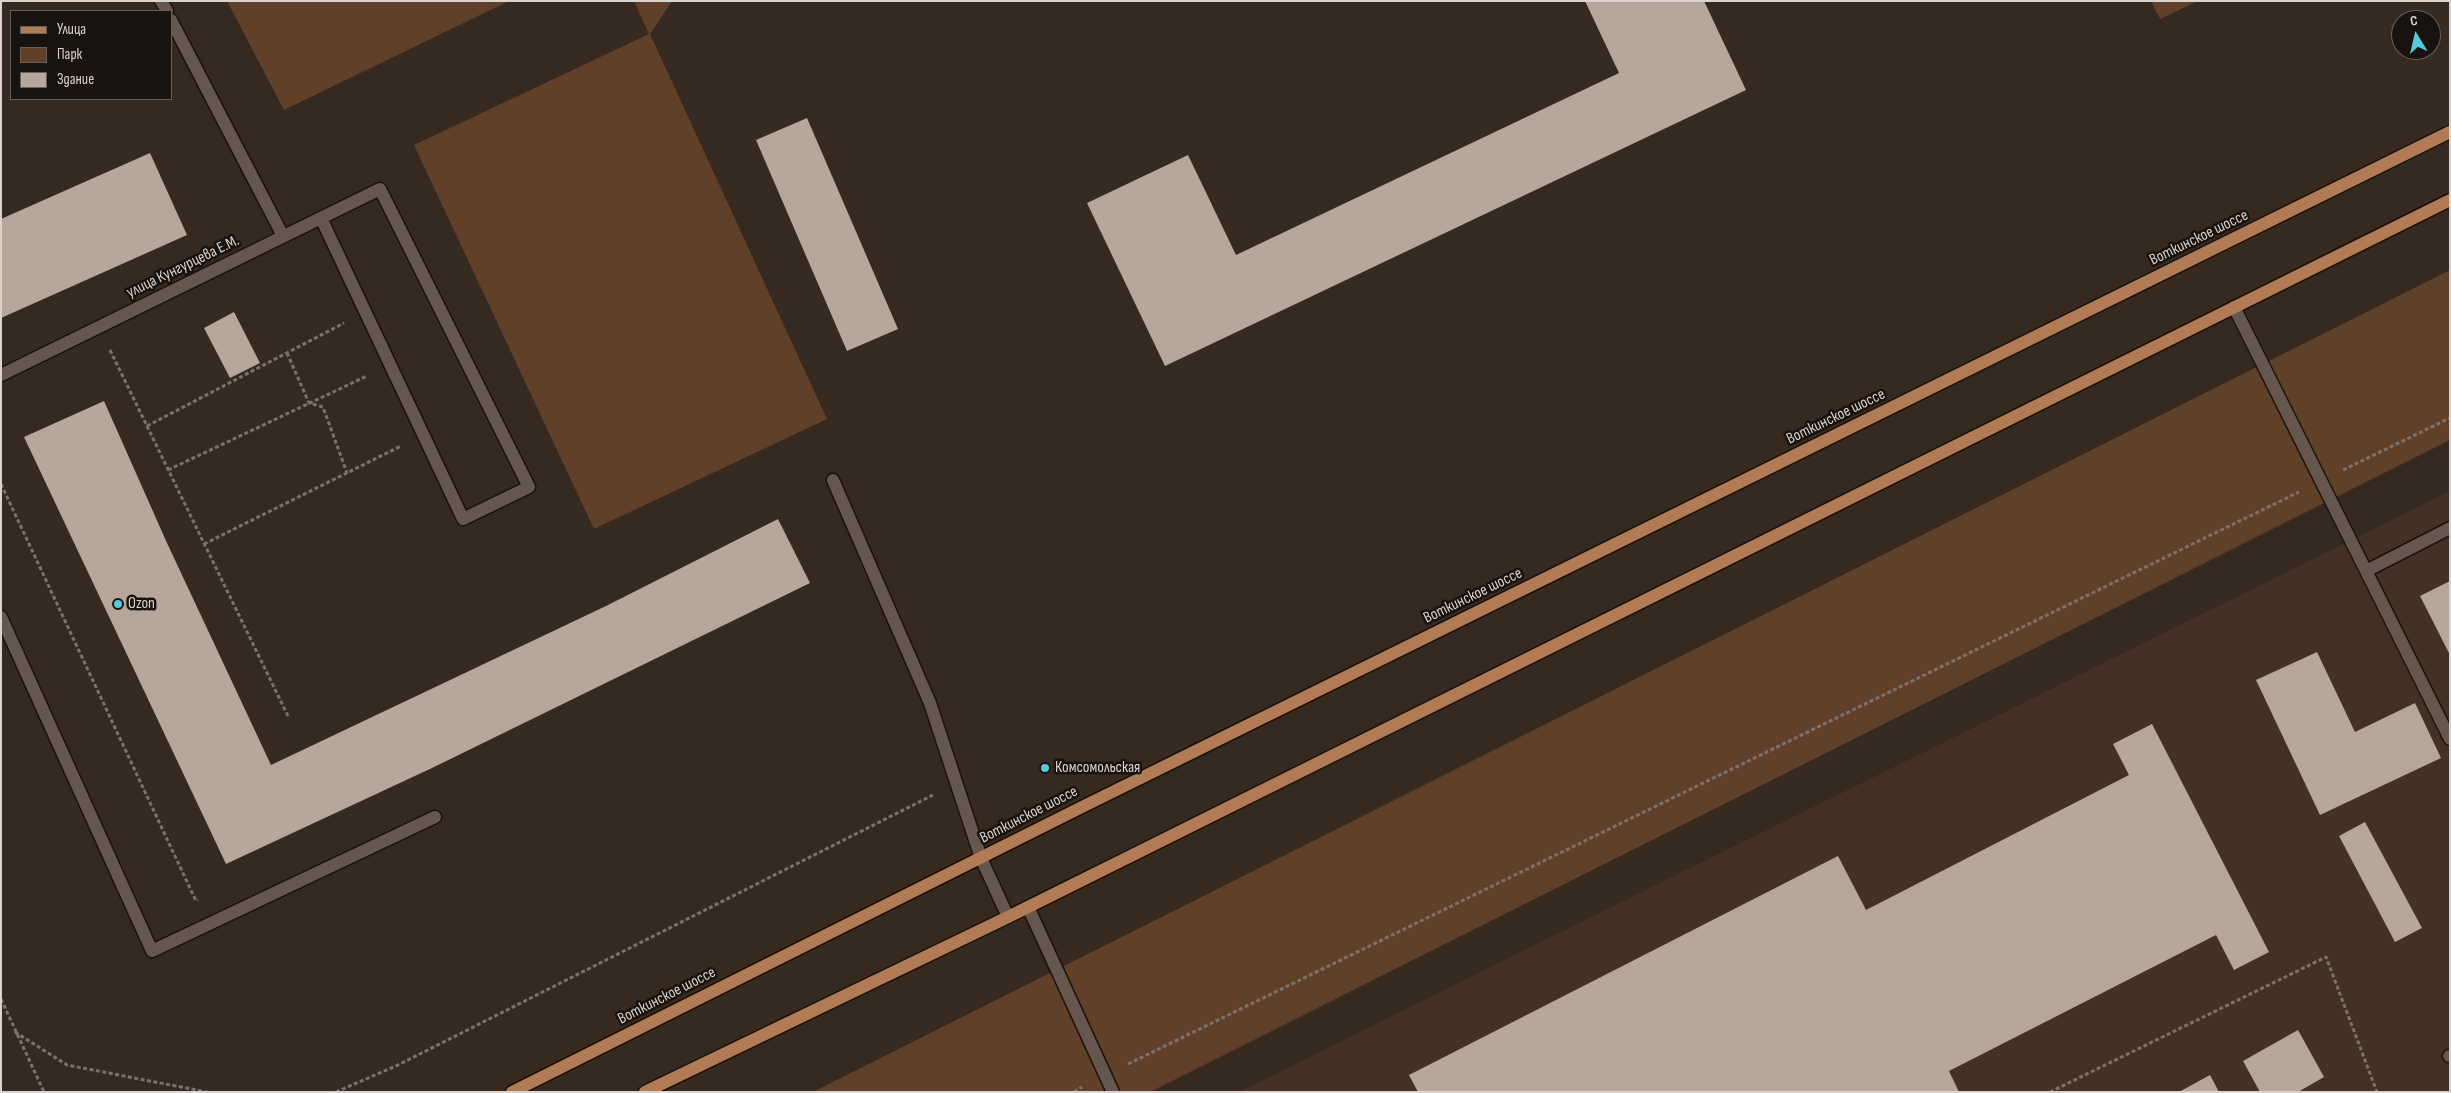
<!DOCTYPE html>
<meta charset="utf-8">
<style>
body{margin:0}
#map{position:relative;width:2451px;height:1093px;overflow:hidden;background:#352920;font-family:"Sofia Sans Condensed",sans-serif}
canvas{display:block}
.frame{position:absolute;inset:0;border:2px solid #dbd3cd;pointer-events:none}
.legend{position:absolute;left:10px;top:10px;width:162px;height:90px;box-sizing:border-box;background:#18130f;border:1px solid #66605b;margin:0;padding:6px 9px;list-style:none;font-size:15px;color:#dbd3cd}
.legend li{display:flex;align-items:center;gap:10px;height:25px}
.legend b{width:25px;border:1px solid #66605b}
.north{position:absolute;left:2391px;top:10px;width:50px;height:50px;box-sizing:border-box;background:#18130f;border:1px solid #66605b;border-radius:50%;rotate:351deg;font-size:14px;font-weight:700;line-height:20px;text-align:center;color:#dbd3cd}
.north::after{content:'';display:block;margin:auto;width:18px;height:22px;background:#54cadd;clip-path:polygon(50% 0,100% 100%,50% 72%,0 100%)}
</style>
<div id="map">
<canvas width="2451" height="1093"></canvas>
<div class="frame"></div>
<ul class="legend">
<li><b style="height:6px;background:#b17c55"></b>Улица</li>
<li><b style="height:14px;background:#614029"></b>Парк</li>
<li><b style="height:14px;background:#b6a69c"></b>Здание</li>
</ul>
<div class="north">С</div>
</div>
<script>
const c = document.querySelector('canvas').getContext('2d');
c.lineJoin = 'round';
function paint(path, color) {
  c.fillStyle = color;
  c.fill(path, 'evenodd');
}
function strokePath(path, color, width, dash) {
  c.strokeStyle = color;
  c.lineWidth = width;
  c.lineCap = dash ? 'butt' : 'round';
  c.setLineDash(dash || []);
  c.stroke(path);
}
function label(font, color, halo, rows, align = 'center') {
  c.font = font + ' "Sofia Sans Condensed",sans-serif';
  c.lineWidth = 5;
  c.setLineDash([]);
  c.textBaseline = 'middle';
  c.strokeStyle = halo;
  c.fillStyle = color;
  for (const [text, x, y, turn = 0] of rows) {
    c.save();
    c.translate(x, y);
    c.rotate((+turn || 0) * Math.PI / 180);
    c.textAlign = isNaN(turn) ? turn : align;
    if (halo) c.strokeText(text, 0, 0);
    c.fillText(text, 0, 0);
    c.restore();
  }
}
const built = new Path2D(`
 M2450 491V1092H1239Z`);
const green = new Path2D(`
 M227 1H509L284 110Z
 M634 1H672L650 34 827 419 594 529 414 145 649 34Z
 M2151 1H2198L2160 19Z
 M2450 270V440L1150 1092H813Z`);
const building = new Path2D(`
 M1585 1H1704L1746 90 1165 366 1087 203 1188 155 1236 255 1619 73Z
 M807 118 898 329 847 351 756 140Z
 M150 153 187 235 1 318V219Z
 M234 312 260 363 230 378 204 328Z
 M104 401 167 543 271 765 606 606 778 519 810 583 432 768 226 864 24 437Z
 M2450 581V655L2420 596Z
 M2317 652 2355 732 2415 703 2441 758 2320 815 2256 680Z
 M2152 724 2269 952 2234 970 2216 935 1949 1071 1959 1092H1418L1409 1075 1838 856 1866 910 2129 775 2113 744Z
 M2365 822 2422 928 2395 942 2339 836Z
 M2298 1030 2324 1077 2298 1092H2260L2243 1061Z
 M2210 1075 2219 1092H2179Z`);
const path = new Path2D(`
 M110 350 288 716
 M287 353 309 403 323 407 347 473
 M147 426 344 323
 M168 470 367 376
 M2343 470 2450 418
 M1 484 196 901 198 900
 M204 544 401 446
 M1 999 44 1092
 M15 1032 67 1065 207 1092
 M1128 1064 2299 492
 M336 1092 398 1065 933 795
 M1074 1092 1082 1087
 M2050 1092 2326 957 2377 1092`);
const minor = new Path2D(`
 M161 1 167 11
 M171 20 283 236
 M2234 307 2450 739
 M1 375 380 189 529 487 463 519 321 218
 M833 480 930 703 981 858 1008 917
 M2366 571 2450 528
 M1 617 152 951 435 817
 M1028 907 1113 1092
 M2449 1056H2450`);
const major = new Path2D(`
 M512 1092 1084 806 2450 132
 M645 1092 1008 917 2450 200`);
const markers = [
 [118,604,5,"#54cadd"],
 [1045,768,5,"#54cadd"]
];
const streetNames = [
 ["Воткинское шоссе",2199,238,-26],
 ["улица Кунгурцева Е.М.",183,267,-26],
 ["Воткинское шоссе",1836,417,-26],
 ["Воткинское шоссе",1473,596,-26],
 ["Воткинское шоссе",1029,815,-27],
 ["Воткинское шоссе",667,996,-27]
];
const poiNames = [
 ["Ozon",128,604],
 ["Комсомольская",1055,768]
];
paint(built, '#433125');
paint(green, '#614029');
paint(building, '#b6a69c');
strokePath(minor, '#1c110a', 15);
strokePath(major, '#1c110a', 15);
strokePath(path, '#7d726b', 3, [4, 2.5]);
strokePath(minor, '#65574e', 12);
strokePath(major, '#b17c55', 12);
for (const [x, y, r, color] of markers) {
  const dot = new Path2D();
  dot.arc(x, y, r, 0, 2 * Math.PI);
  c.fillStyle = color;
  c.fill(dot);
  strokePath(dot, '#18130f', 2);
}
label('16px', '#dbd3cd', '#18130f', streetNames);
label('16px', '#dbd3cd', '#18130f', poiNames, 'left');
</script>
